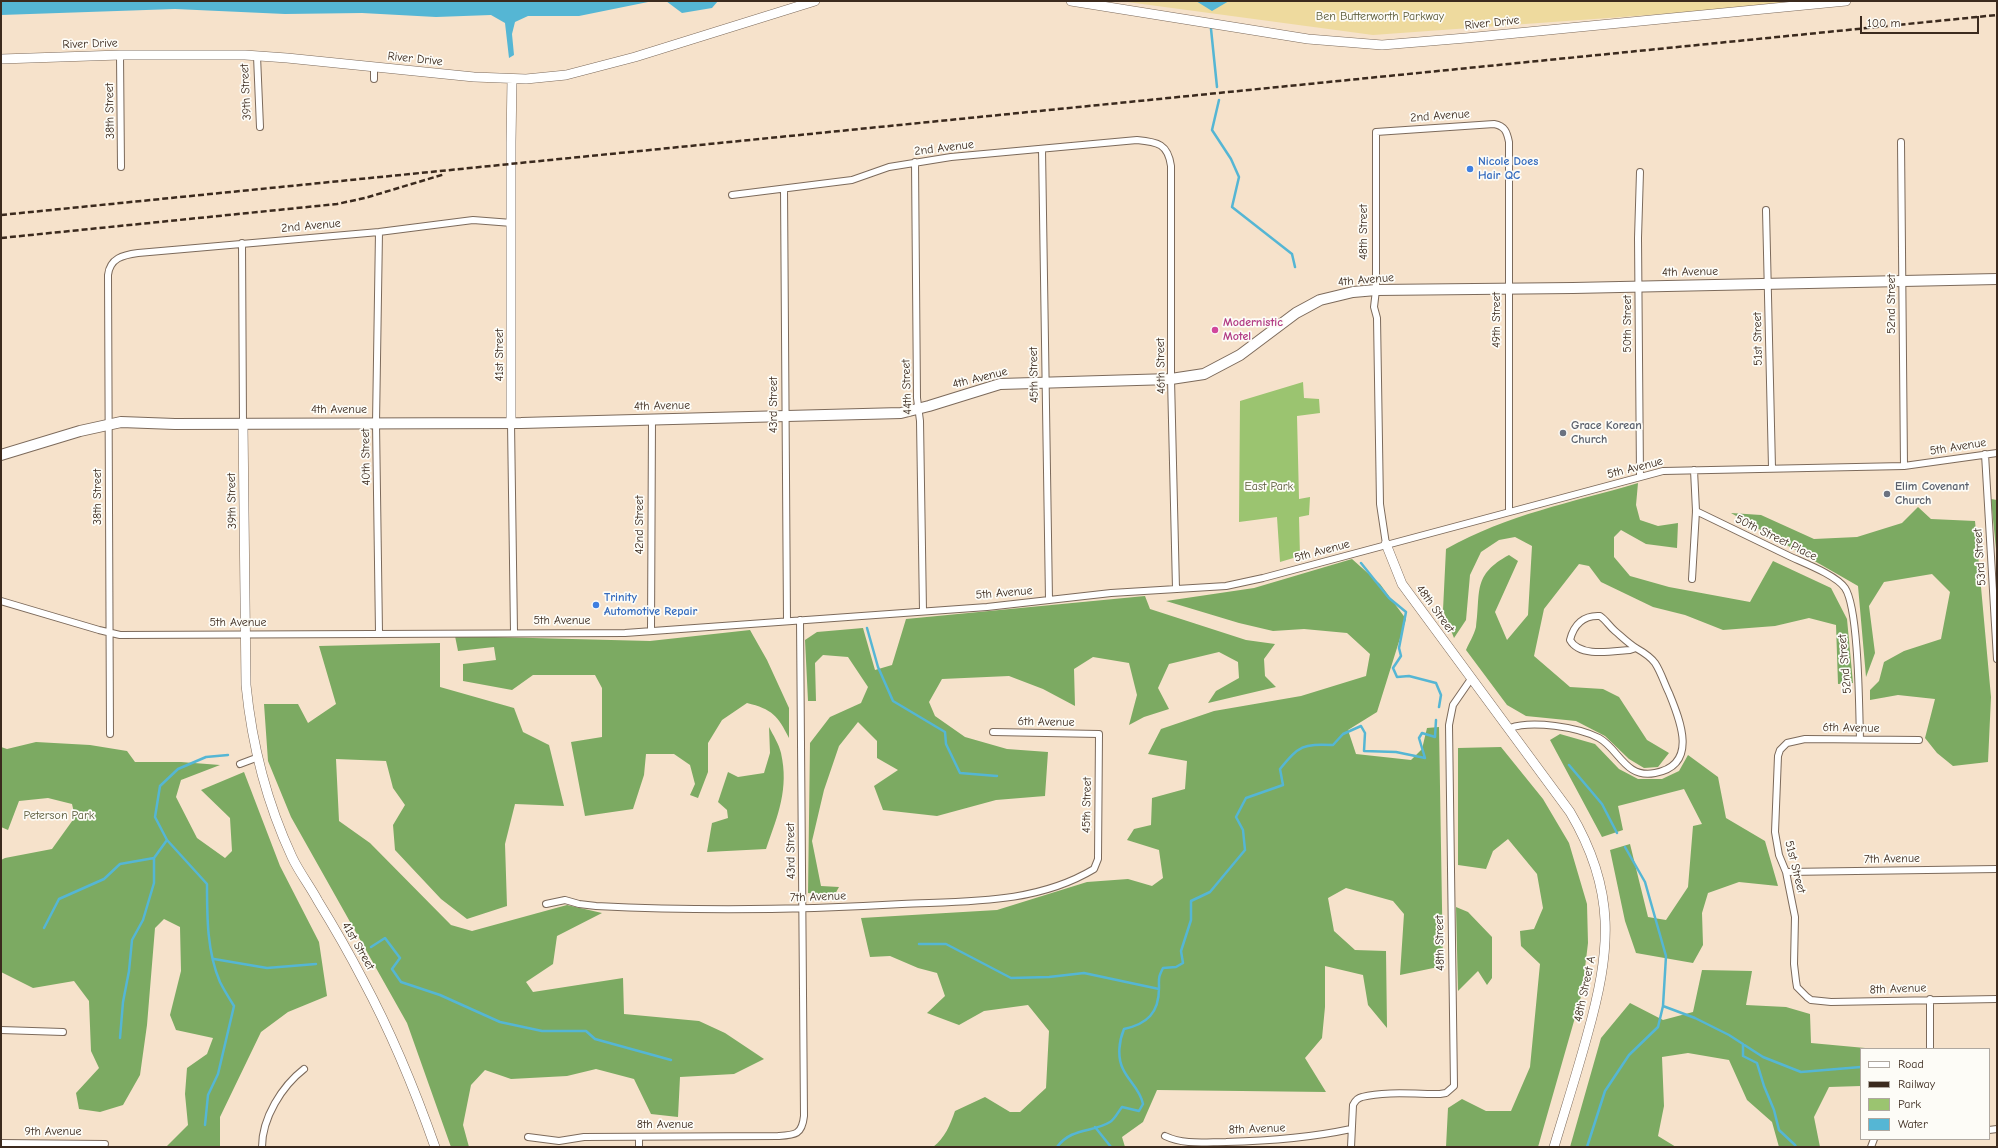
<!DOCTYPE html>
<style>
body{margin:0}
#map{position:relative;width:1998px;height:1148px;overflow:hidden;background:#f6e2cb;font-family:"Comic Neue",sans-serif}
canvas{display:block}
.frame{position:absolute;inset:0;border:2px solid #3b2a1e;pointer-events:none}
.legend{position:absolute;left:1860px;top:1048px;width:130px;height:92px;box-sizing:border-box;background:#fdfcf7;border:1px solid #afa8a0;margin:0;padding:5px 7px;list-style:none;font-size:12px;color:#3b2a1e}
.legend li{display:flex;align-items:center;gap:8px;height:20px}
.legend b{width:20px;border:1px solid #afa8a0}
.scale{position:absolute;left:1860px;top:16px;width:119px;height:18px;box-sizing:border-box;border:2px solid #3b2a1e;border-top:0;padding-left:5px;font-size:12px;line-height:14px;white-space:nowrap;color:#3b2a1e;-webkit-text-stroke:3px #fdfcf7;paint-order:stroke}
</style>
<div id="map">
<canvas width="1998" height="1148"></canvas>
<div class="frame"></div>
<ul class="legend">
<li><b style="height:5px;background:#fff"></b>Road</li>
<li><b style="height:5px;background:#3b2a1e"></b>Railway</li>
<li><b style="height:11px;background:#9bc470"></b>Park</li>
<li><b style="height:11px;background:#55b6d4"></b>Water</li>
</ul>
<div class="scale">100 m</div>
</div>
<script>
const c = document.querySelector('canvas').getContext('2d');
c.lineJoin = 'round';
function paint(path, color) {
  c.fillStyle = color;
  c.fill(path, 'evenodd');
}
function strokePath(path, color, width, dash) {
  c.strokeStyle = color;
  c.lineWidth = width;
  c.lineCap = dash ? 'butt' : 'round';
  c.setLineDash(dash || []);
  c.stroke(path);
}
function label(font, color, halo, rows, align = 'center') {
  c.font = font + ' "Comic Neue",sans-serif';
  c.lineWidth = 3.5;
  c.setLineDash([]);
  c.textBaseline = 'middle';
  c.strokeStyle = halo;
  c.fillStyle = color;
  for (const [text, x, y, turn = 0] of rows) {
    c.save();
    c.translate(x, y);
    c.rotate((+turn || 0) * Math.PI / 180);
    c.textAlign = isNaN(turn) ? turn : align;
    if (halo) c.strokeText(text, 0, 0);
    c.fillText(text, 0, 0);
    c.restore();
  }
}
const green = new Path2D(`
 M1303 382 1304 398 1319 399 1320 413 1297 416 1299 499 1310 497 1309 515 1299 517 1300 556 1280 562 1277 517 1239 522 1240 401Z`);
const forest = new Path2D(`
 M1638 483 1636 505 1640 520 1658 526 1678 523 1677 548 1646 544 1621 530 1614 537V557L1630 576 1669 587 1750 602 1773 561 1831 588 1847 619 1853 683 1838 684 1836 625 1809 618 1775 626 1723 630 1685 615 1653 607 1601 582 1589 566 1579 564 1544 609 1534 656 1570 687 1603 689 1619 697 1647 740 1669 753 1658 767 1644 768 1629 759 1605 736 1576 721 1526 716 1507 705 1466 650C1469 643 1474 635 1476 627 1481 591 1472 575 1509 555L1518 561 1495 612 1507 640 1528 615 1532 546 1515 537 1499 540 1481 552 1470 575 1466 620 1454 638 1443 610 1446 549C1508 514 1571 503 1638 483Z
 M1991 499 1997 500V559Z
 M1918 507 1931 519 1975 521 1991 697 1988 762 1953 766 1937 753 1925 738 1935 699 1898 695 1870 700V690L1879 681 1884 662 1904 651 1941 639 1950 592 1932 574 1884 582 1869 606 1875 653 1866 677 1858 586 1731 513 1761 515 1814 539 1857 537 1902 523Z
 M1352 559 1380 584 1406 619 1377 712 1348 730 1356 754 1411 760 1422 749 1427 728 1439 727 1443 966 1400 975 1404 914 1393 901 1346 888 1328 898 1334 931 1355 950 1386 951 1387 1028 1368 1005 1363 975 1325 966V1007L1322 1038 1305 1058 1326 1092 1157 1090 1143 1122 1122 1137 1125 1147H933C945 1138 950 1125 955 1111L985 1097 1010 1112H1020L1046 1088 1049 1031 1028 1005 984 1011 959 1025 927 1013 945 996 937 973 918 968 890 956 870 957 861 918 997 910 1087 882 1128 879 1152 886 1163 878 1159 850 1127 840 1134 829 1151 825 1152 798 1185 789 1187 761 1148 754 1161 729 1214 711 1301 696 1366 676 1370 654 1347 633 1304 629 1273 631 1239 623 1166 601 1254 588Z
 M1145 596 1150 609 1246 640 1275 644 1264 659 1265 676 1276 687 1208 703 1216 691 1239 678 1238 662 1219 652 1169 664 1158 688 1169 709 1144 717 1129 725 1137 695 1129 663 1093 657 1074 669 1075 706 1043 689 1009 676 942 679 929 702 935 716 965 737 1007 749 1048 752 1045 796 996 800 937 816 883 810 874 786 898 770 877 758V741L858 722 839 746 824 790 812 841 821 886 839 887 834 896 808 893 810 743 830 717 861 703 868 687 848 657 823 655 815 663 816 701H808L805 640 817 632 863 628 875 670 892 665 906 619Z
 M750 630 767 660 789 708V738C778 716 772 709 747 703L722 720 708 743V772L698 798 690 795 695 784 690 765 674 754H646L644 775 633 809 585 816 571 742 602 737V688L595 675H533L512 690 463 681V664L496 660 494 647 458 651 455 636 650 641Z
 M440 643V687L514 708 523 732 549 745 564 806 515 804 505 844 507 906 467 919 441 899 395 850 393 825 405 805 393 788 386 761 336 759 339 821 370 843 451 925 472 931 567 905 602 913 557 936 553 964 526 982 533 992 623 978 624 1014 699 1021 725 1033 764 1059 734 1074 680 1077 678 1117 651 1114 634 1079 596 1069 567 1076 511 1079 485 1070 471 1085 463 1125 469 1147H451L407 1023 291 817 268 761 264 704H298L308 723 336 704 319 646Z
 M769 727C773 735 779 744 781 753 789 789 778 815 766 849L707 852 712 823 728 818 727 810 718 802 728 772 738 777 764 773 770 753Z
 M1560 734 1595 744 1619 769 1638 779H1662L1679 771 1688 755 1718 777 1726 818 1765 841 1778 886 1739 882 1708 893 1702 913 1703 945 1693 963 1636 953 1625 921 1610 850 1630 844 1648 917 1666 920 1688 887 1693 826 1702 824 1684 789 1618 806 1623 830 1602 837 1550 740Z
 M36 742 90 745 127 751 135 762H181L220 765 181 780 176 797 197 838 225 858 232 851 230 818 201 790 244 772 280 866 319 942 327 996 288 1012 261 1032 220 1117V1147H166L188 1125 185 1094 187 1068 207 1054 213 1038 176 1030 170 1015 181 971 180 927 164 919 155 928 147 1025 140 1075 123 1105 100 1112 79 1109 76 1093 99 1068 91 1051 89 1001 74 981 33 988 1 972V860L5 858 52 849 75 817 72 804 48 798 19 801 8 830 1 827V747L7 749Z
 M1501 747 1543 799 1569 843 1587 904 1588 943 1582 993 1538 1147H1446L1448 1108 1462 1099 1486 1111H1511L1530 1067 1540 964 1521 946 1520 931 1534 929 1543 908 1537 874 1508 839 1493 851 1486 869 1458 865V748Z
 M1456 907 1468 912 1492 937V978L1487 985 1478 971 1458 991Z
 M1702 970 1752 971 1746 1005 1786 1007 1810 1014 1811 1043 1876 1049H1861V1086L1829 1087 1814 1117 1820 1147H1779L1772 1122 1747 1100 1729 1060 1688 1053 1662 1057 1664 1106 1658 1136 1676 1147H1570L1601 1038 1630 1003 1663 1020 1693 1012Z`);
const sand = new Path2D(`
 M1120 1H1843L1373 35Z`);
const water = new Path2D(`
 M1 1H653L579 16H528L515 22 512 34 514 55 509 58 505 23 491 15 436 17 362 13 285 14 175 9 1 15Z
 M666 1H718L712 8 682 13Z
 M1196 1H1229L1212 11Z`);
const stream = new Path2D(`
 M1211 29 1217 87
 M1219 100 1212 130 1231 159 1239 177 1232 207 1292 254 1295 267
 M1361 563 1389 598 1406 612 1399 648 1401 656 1393 668 1397 677 1409 676 1436 683 1441 695 1439 707
 M867 628 878 667 893 701 945 732 946 744 960 773 997 776
 M1569 765 1602 804 1617 833
 M44 928 59 899 104 879 120 864 154 858 167 840
 M919 944H946L1011 978 1049 977 1084 973 1159 989
 M371 947 385 938 400 958 392 969 401 982 440 995 500 1022 542 1031H586L595 1039 671 1060
 M214 959 267 968 316 964
 M1663 1006 1695 1018 1729 1035 1763 1057 1801 1072 1861 1067
 M120 1038 123 1002 129 971 132 940 143 920 154 883V858
 M1743 1044V1056L1757 1063 1764 1086 1774 1110 1779 1130 1795 1145 1796 1147
 M205 1125 208 1095 218 1074 234 1006C229 998 224 990 220 982 207 952 207 917 207 884L167 840 155 817 160 786 178 769 206 757 228 755
 M1095 1127 1111 1147
 M1057 1147C1072 1127 1092 1133 1110 1122 1115 1119 1118 1112 1122 1107L1139 1111 1143 1104C1140 1089 1129 1082 1123 1069 1117 1057 1119 1041 1124 1029 1147 1024 1159 1013 1159 988 1159 978 1158 978 1163 968L1176 967 1183 963 1181 951 1191 920V901L1210 892 1245 850 1243 830 1236 817 1246 798 1283 785 1280 769C1300 745 1302 744 1333 745L1343 734 1361 726 1365 733 1364 751 1396 752 1425 758 1419 738 1422 733 1435 737 1436 720
 M1587 1147 1605 1091 1629 1055 1658 1027 1663 1006 1666 956 1645 882 1625 847`);
const street = new Path2D(`
 M120 55 121 167
 M257 56 260 127
 M374 79V67
 M1901 142 1904 466
 M1042 149 1049 600
 M915 162 917 398 920 421 923 611
 M784 189 787 621
 M732 195 852 180 889 167 951 157 1137 140C1158 142 1168 144 1171 166V379L1176 589
 M1766 210 1772 468
 M379 232 376 423 379 633
 M242 243 243 424
 M511 423 514 632
 M1985 454 1997 659
 M1640 476 1638 238 1640 172
 M1696 511C1727 526 1758 541 1789 556 1804 563 1836 575 1845 588 1859 609 1859 710 1860 739
 M1386 544 1380 504 1377 318 1374 307 1376 290V132L1494 124C1505 126 1507 132 1509 142V511
 M1692 579 1696 511 1694 470
 M1 601 99 630 120 635 625 633 987 607 1111 593 1226 586 1263 578 1663 471 1904 466 1997 453
 M651 631 652 419
 M1510 728C1532 720 1578 727 1599 738 1619 749 1625 779 1655 773 1699 765 1680 720 1669 693 1664 683 1661 672 1655 663 1650 656 1643 652 1636 648 1629 644 1621 636 1615 631 1609 626 1606 620 1600 616 1584 615 1574 624 1570 640 1580 658 1613 651 1630 650L1636 648
 M110 734 108 275C110 258 123 255 138 253L379 232 473 220 512 223
 M1919 740 1805 739 1787 743 1780 750 1778 756 1775 832 1779 855 1786 872 1795 917 1794 964 1796 981 1797 987 1807 997 1811 1000 1831 1002 1997 999
 M240 764 256 758
 M1786 872 1997 869
 M546 904 565 900 579 904 596 906C698 911 800 910 902 904 967 901 1036 904 1094 869L1098 859 1099 734 993 732
 M1930 999V1049
 M1 1030 63 1032
 M1989 1130 1997 1129
 M1165 1136C1184 1145 1205 1142 1226 1142 1268 1141 1309 1138 1351 1129
 M528 1137 559 1141 584 1137 778 1136C795 1135 802 1135 804 1116L800 620
 M639 1137V1147
 M1 1143 105 1144
 M262 1147C262 1118 282 1086 304 1069
 M1351 1147 1353 1105C1355 1101 1357 1098 1362 1097 1384 1091 1416 1094 1440 1094L1446 1093 1454 1086 1449 725 1453 705 1471 679
 M1871 1147 1874 1139`);
const secondary = new Path2D(`
 M1071 1 1308 39 1382 45 1466 38 1846 1
 M1 59 120 55H245L287 58 474 77 526 79 566 75 635 57 815 1
 M511 423V142L512 79
 M243 424 246 685C252 746 266 801 292 857 299 872 310 886 318 901 334 927 349 953 363 980 392 1034 415 1090 435 1147
 M1386 544 1402 584 1570 812C1617 891 1611 951 1587 1036 1577 1073 1565 1110 1554 1147`);
const primary = new Path2D(`
 M1 455 80 431 121 422 175 424 521 423 901 413 929 406 1000 384 1171 379 1204 374 1240 355 1296 313 1309 306 1320 300 1353 292 1376 290 1573 288 1997 279`);
const rail = new Path2D(`
 M1 215 1997 15
 M1 238 337 204 365 198 445 174`);
const markers = [
 [1470,169,4,"#3f7fe0"],
 [1215,330,4,"#d1479c"],
 [1563,433,4,"#6b7280"],
 [1887,494,4,"#6b7280"],
 [596,605,4,"#3f7fe0"]
];
const parkNames = [
 ["Ben Butterworth Parkway",1380,17],
 ["East Park",1269,487],
 ["Peterson Park",59,816]
];
const streetNames = [
 ["River Drive",1492,23,-6],
 ["River Drive",90,44,-2],
 ["River Drive",415,59,6],
 ["39th Street",246,92,-93],
 ["38th Street",110,111,-91],
 ["2nd Avenue",1440,116,-4],
 ["2nd Avenue",944,148,-7],
 ["2nd Avenue",311,226,-5],
 ["48th Street",1364,232,-90],
 ["4th Avenue",1690,272,-1],
 ["4th Avenue",1366,280,-5],
 ["52nd Street",1892,304,-90],
 ["49th Street",1497,320,-90],
 ["50th Street",1628,324,-90],
 ["51st Street",1758,339,-91],
 ["41st Street",500,355,-90],
 ["46th Street",1161,366,-91],
 ["45th Street",1034,375,-91],
 ["4th Avenue",980,378,-14],
 ["44th Street",907,387,-92],
 ["43rd Street",774,405,-90],
 ["4th Avenue",662,406,-1],
 ["4th Avenue",339,410],
 ["5th Avenue",1958,447,-9],
 ["40th Street",366,457,-91],
 ["5th Avenue",1635,468,-14],
 ["38th Street",98,497,-90],
 ["39th Street",232,501,-91],
 ["42nd Street",640,525,-90],
 ["50th Street Place",1776,538,26],
 ["5th Avenue",1322,551,-15],
 ["53rd Street",1980,557,-94],
 ["5th Avenue",1004,593,-5],
 ["48th Street",1435,609,54],
 ["5th Avenue",562,621],
 ["5th Avenue",238,623],
 ["52nd Street",1845,664,-95],
 ["6th Avenue",1046,722,1],
 ["6th Avenue",1851,728,1],
 ["45th Street",1087,805,-89],
 ["43rd Street",791,851,-91],
 ["7th Avenue",1892,859,-1],
 ["51st Street",1795,867,76],
 ["7th Avenue",818,897,-2],
 ["48th Street",1440,943,-91],
 ["41st Street",358,946,60],
 ["48th Street A",1585,989,-78],
 ["8th Avenue",1898,989,-2],
 ["8th Avenue",665,1125],
 ["8th Avenue",1257,1129,-2],
 ["9th Avenue",53,1132]
];
const shopNames = [
 ["Nicole Does",1478,162],
 ["Hair QC",1478,176],
 ["Trinity",604,598],
 ["Automotive Repair",604,612]
];
const hotelNames = [
 ["Modernistic",1223,323],
 ["Motel",1223,337]
];
const worshipNames = [
 ["Grace Korean",1571,426],
 ["Church",1571,440],
 ["Elim Covenant",1895,487],
 ["Church",1895,501]
];
paint(green, '#9bc470');
paint(forest, '#7caa62');
paint(sand, '#eeda9e');
paint(water, '#55b6d4');
strokePath(stream, '#55b6d4', 2.5);
strokePath(street, '#7c6a5b', 8);
strokePath(secondary, '#7c6a5b', 10);
strokePath(primary, '#7c6a5b', 12);
strokePath(street, '#fff', 6);
strokePath(secondary, '#fff', 9);
strokePath(primary, '#fff', 10);
strokePath(rail, '#3b2a1e', 2.5, [6, 3]);
for (const [x, y, r, color] of markers) {
  const dot = new Path2D();
  dot.arc(x, y, r, 0, 2 * Math.PI);
  c.fillStyle = color;
  c.fill(dot);
  strokePath(dot, '#fdfcf7', 1.5);
}
label('12px', '#585837', '#fdfcf7', parkNames);
label('12px', '#3b2a1e', '#fdfcf7', streetNames);
label('bold 12px', '#366cbe', '#fdfcf7', shopNames, 'left');
label('bold 12px', '#b23c85', '#fdfcf7', hotelNames, 'left');
label('bold 12px', '#5b616d', '#fdfcf7', worshipNames, 'left');
</script>
